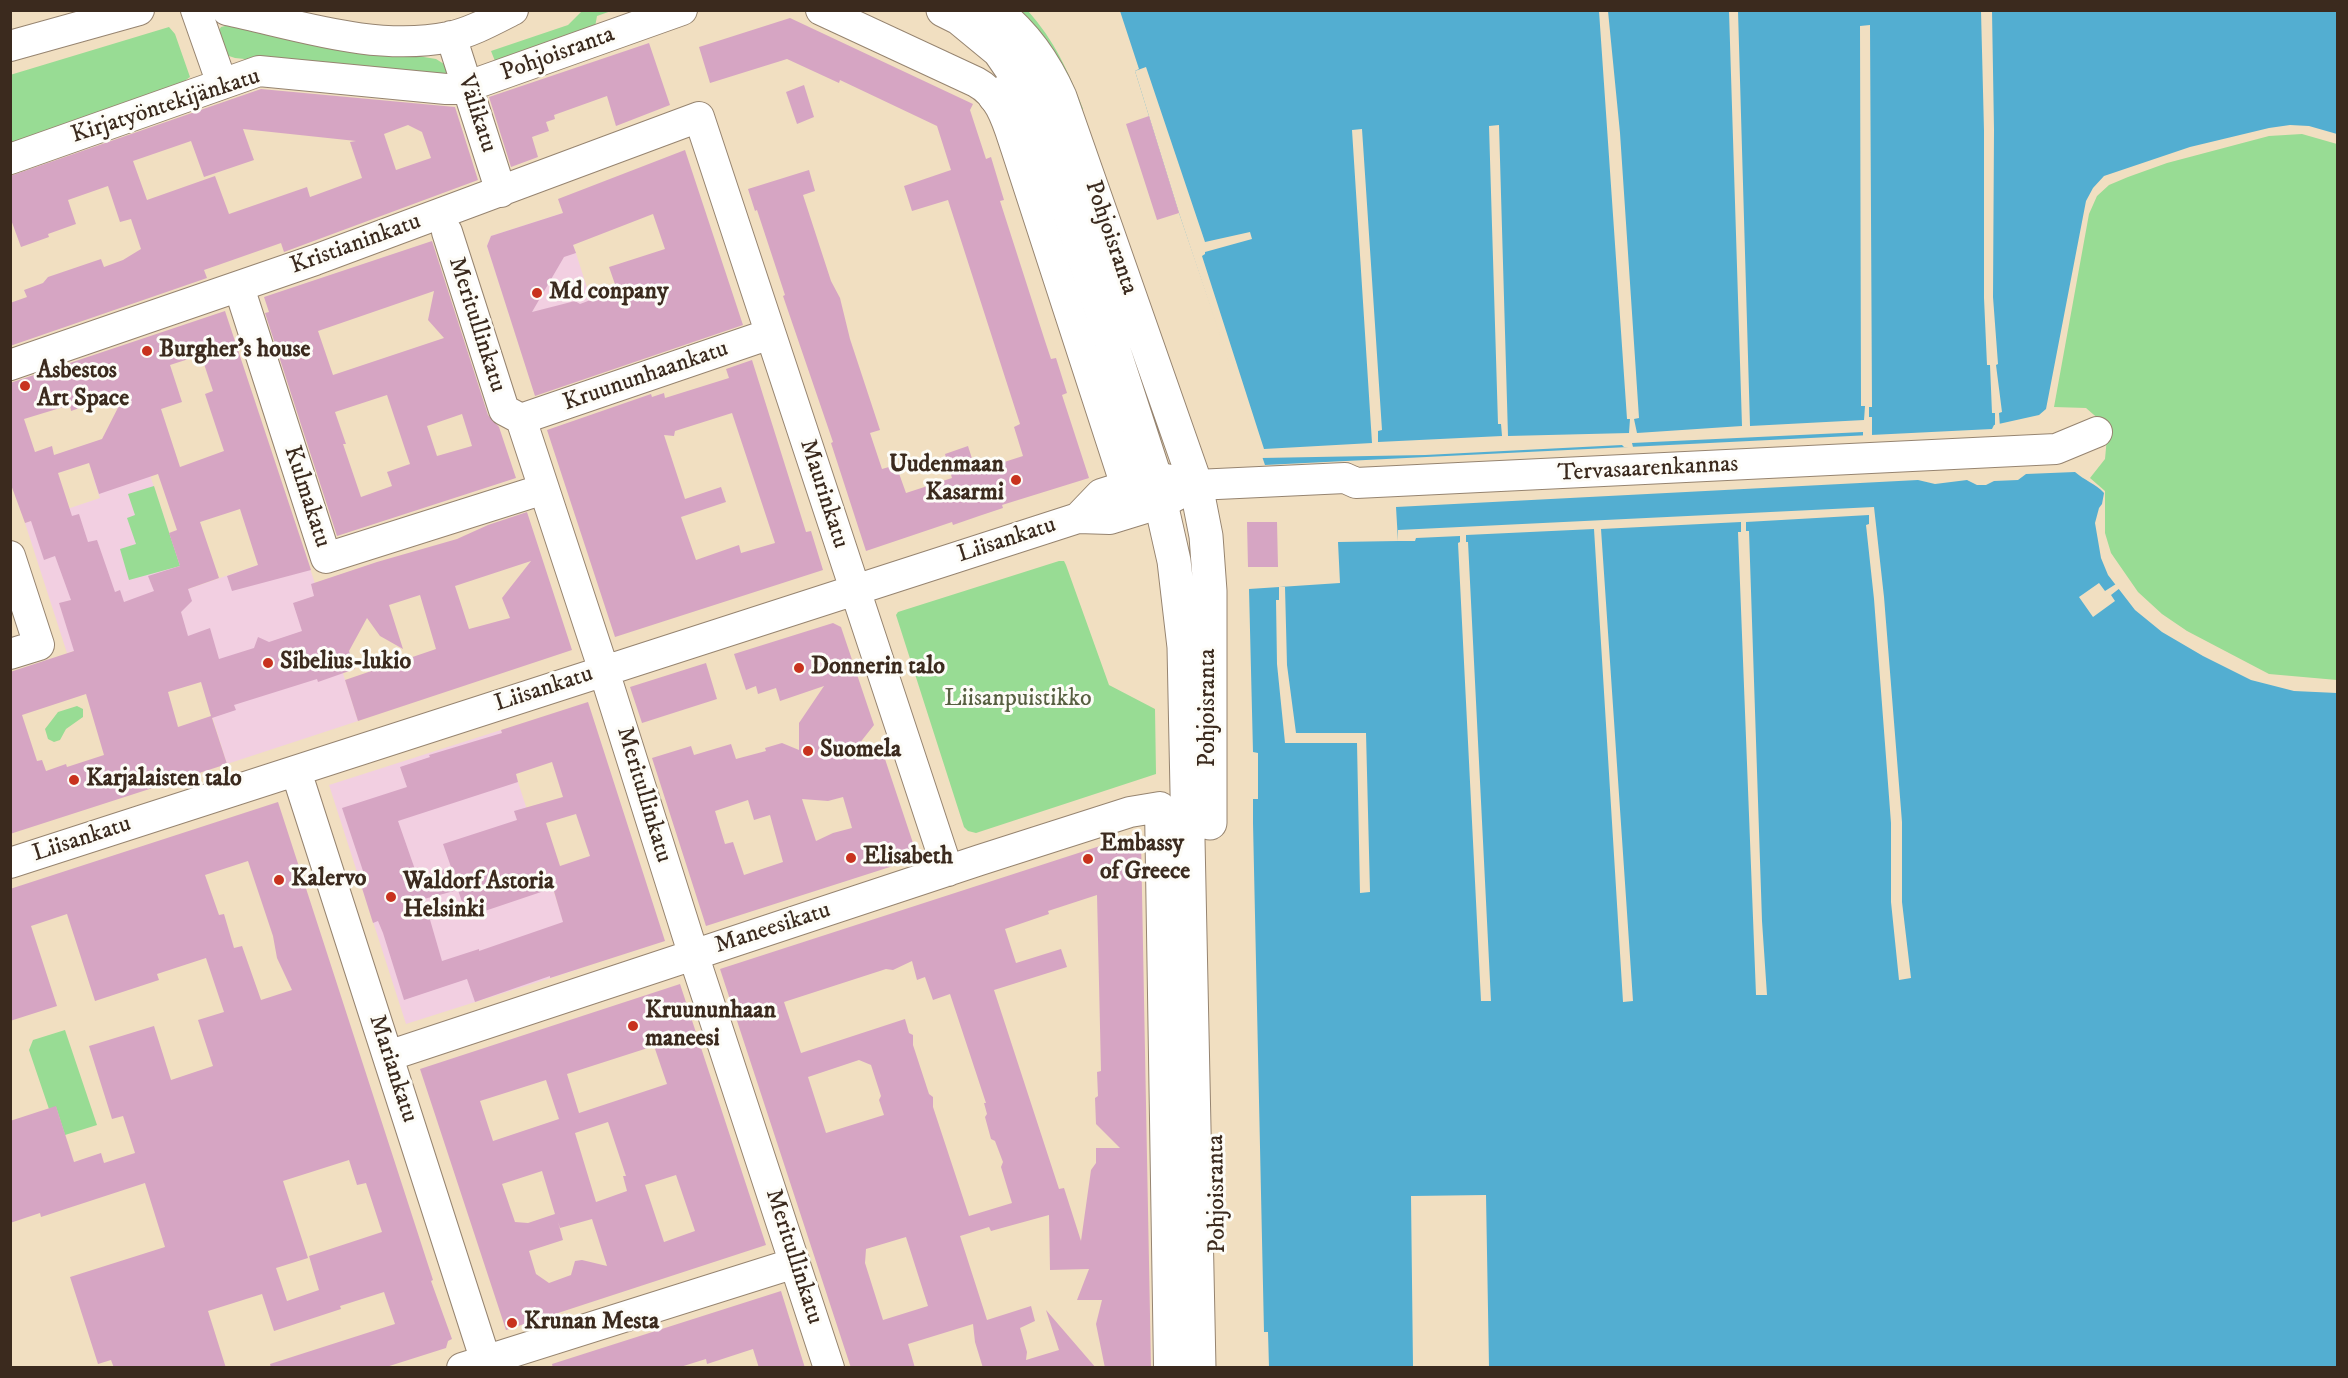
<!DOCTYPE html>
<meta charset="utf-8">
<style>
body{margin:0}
#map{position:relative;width:2348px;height:1378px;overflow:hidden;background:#f1dfc1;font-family:"IM FELL DW Pica",serif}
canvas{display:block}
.frame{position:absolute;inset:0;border:12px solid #3b2a1e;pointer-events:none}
</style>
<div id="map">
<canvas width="2348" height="1378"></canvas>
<div class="frame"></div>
</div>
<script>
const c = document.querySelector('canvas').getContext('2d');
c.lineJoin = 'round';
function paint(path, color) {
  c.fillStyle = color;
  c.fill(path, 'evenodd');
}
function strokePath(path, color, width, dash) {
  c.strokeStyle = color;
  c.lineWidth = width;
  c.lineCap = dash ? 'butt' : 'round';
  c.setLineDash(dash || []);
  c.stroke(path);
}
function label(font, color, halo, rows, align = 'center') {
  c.font = font + ' "IM FELL DW Pica",serif';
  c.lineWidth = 6;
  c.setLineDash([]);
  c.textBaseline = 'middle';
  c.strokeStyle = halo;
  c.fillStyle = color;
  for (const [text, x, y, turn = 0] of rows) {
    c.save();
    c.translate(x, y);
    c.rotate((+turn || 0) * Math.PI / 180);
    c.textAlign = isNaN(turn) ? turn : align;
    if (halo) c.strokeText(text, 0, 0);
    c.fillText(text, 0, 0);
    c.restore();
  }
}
const built = new Path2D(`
 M563 213 591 300 519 344 487 246 491 236Z
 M146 463 188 589 304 549 358 721 227 764 181 617 67 653 25 523 100 498 94 480Z
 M501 730 579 969 406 1024 329 785Z`);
const green = new Path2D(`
 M582 11H611L597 16 595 27 495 61 491 51 568 25Z
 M1013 11H1028C1054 40 1069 72 1083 109L1073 110Z
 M229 25 436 59 444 64 447 73 441 79 235 58 226 55 217 33 221 27Z
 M169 27 175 34 190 77 179 85 11 147 10 75Z
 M2302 134 2337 144V680L2269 674 2187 631 2162 614 2138 592 2111 553 2105 533V491L2090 478 2105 459 2107 437 2101 421 2086 408 2054 407 2089 214 2097 196 2109 185 2128 177 2167 163 2269 136Z
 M154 486 180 566 129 580 120 549 136 544 127 518 135 515 128 494Z
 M1059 561H1064L1066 565 1109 685 1155 709 1156 774 976 833 968 831 964 827 896 615 898 612Z
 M77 706 83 709V717L66 729 60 740 54 742 48 739 45 729 58 712Z
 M65 1030 97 1125 65 1135 56 1107 49 1109 29 1050 33 1040Z`);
const water = new Path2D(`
 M1120 11H2337V134L2309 126 2290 125 2269 128 2190 147 2104 176 2093 188 2086 201 2046 409 2039 415 1994 425 1992 429 1265 465 1179 213 1135 71 1139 69Z
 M2075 472C2084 480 2096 484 2104 493L2102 504 2099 508 2095 523 2101 558 2108 575 2135 610 2162 632 2203 656 2251 680 2294 691 2337 693V1367H1269L1268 1332H1264L1253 823V799H1258V753L1253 752 1249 589 1340 583 1338 542 1398 541 1396 507 1918 480 1935 484 1967 480 1977 485H1986L1994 481 2018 480 2026 474Z`);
const pier = new Path2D(`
 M1599 11H1608L1620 133 1639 418 1634 419 1637 433 1742 426 1729 11H1738L1750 426 1864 420 1865 406H1861L1860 26 1870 25 1872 407H1869V417H1872V436H1863V432L1632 443 1633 447H1624L1622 445 1425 455 1261 458 1179 213 1135 71 1146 67 1205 242 1250 232 1252 239 1205 252V254L1202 256 1264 449 1372 443 1352 130 1362 129 1382 430 1378 431V442L1502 436 1501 424H1498L1489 126 1499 125 1508 436 1629 433 1630 419H1627Z
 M1981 11H1992L1994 130 1993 297 1998 364 1996 365 2002 412 1999 413 2000 427 1995 429V413H1992L1990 365H1987L1984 298V131Z
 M1874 507 1884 597 1902 822V902L1911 978 1899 980 1891 902V823L1874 599 1866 525 1869 524V515L1746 522V531H1749L1762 921 1767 995H1756L1738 532H1741V522L1601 529 1633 1001 1623 1002 1594 529 1466 535V542H1468L1491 1001H1481L1458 543 1460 542V536L1416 538 1415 541H1398V530Z
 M2099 583 2105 591 2116 584 2120 588 2111 595 2115 601 2093 617 2079 597Z
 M1279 587H1285L1287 665 1296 733H1366L1370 892 1360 893 1357 743H1285L1277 664 1276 600H1279Z
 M1486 1195 1489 1367H1413L1411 1196Z`);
const building = new Path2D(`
 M790 18 973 104 970 110 986 159 991 157 1004 200 1000 201 1045 341 1051 359 1056 358 1067 393 1062 395 1089 478 1002 505 1003 508 979 516 953 525 952 522 866 551 831 443 833 442 783 296 785 295 757 210 755 211 748 189 809 170 815 191 803 195 831 281 840 298 850 339 880 430 870 433 882 469 896 465 906 493 952 478 945 454 968 446 976 471 1023 456 1014 427 1020 424 948 200 912 211 904 186 951 170 937 126 840 80 839 83 787 59 710 83 699 47Z
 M649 43 670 105 616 126 607 96 554 115 555 119 546 122 549 131 532 137 538 157 511 167 489 97Z
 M804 85 814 117 797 124 786 92Z
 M261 89 455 107 478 180 284 252 281 243 204 270 207 278 10 346V303L27 297 24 290 43 283 48 277 101 259 104 267 123 260 141 249 131 219 120 222 108 186 68 200 76 224 48 234 49 237 21 247 10 217V176ZM408 125 422 132 431 158 396 170 384 134ZM243 129 356 141 350 142 362 178 310 197 307 187 229 214 215 176 147 200 133 161 191 141 204 177 254 160Z
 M1149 116 1179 213 1157 220 1126 124Z
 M685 150 743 325 535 396 487 246 491 236 563 213 558 199ZM653 214 665 249 609 267 617 290 580 304 575 301 532 312 564 257 576 253 573 245Z
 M432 241 488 415 499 427 516 478 337 536 265 313 269 312 264 297ZM434 291 428 320 444 338 333 375 318 331ZM387 395 410 464 387 472 392 486 361 497 343 444H346L335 412ZM462 414 472 446 437 456 427 426Z
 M225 311 311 570 232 591 227 576 258 565 240 509 200 522 219 578 188 589 192 601 181 612 188 636 210 628 219 659 254 648 258 637 269 642 302 631 293 603 314 596 311 584 377 562 457 539 488 525 527 512 572 650 358 721 345 680 436 649 420 595 389 605 403 649 380 636 367 618 349 651 355 669 318 682 317 679 234 705 236 710 212 718 227 764 10 834V672L74 651 59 603 71 600 55 556 44 560 31 521 25 523 10 482V383ZM201 355 213 391 205 394 224 451 180 467 161 409 182 402 170 365ZM126 392 102 439 54 455 52 446 35 452 24 419 70 405 71 411ZM89 463 99 494 158 474 177 530 169 533 180 566 148 576 154 591 124 602 120 590 115 592 97 540 88 542 79 514 72 516 58 473ZM531 561 502 598 510 618 469 629 455 586ZM201 682 211 716 178 727 168 692ZM86 694 104 755 67 767 66 764 46 771 42 760 37 761 22 715Z
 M752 360 806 532 811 531 823 570 615 637 547 430 651 394 652 397 664 393 665 398 729 378 726 369ZM732 413 775 543 741 553 739 545 696 560 681 517 726 502 721 487 685 499 664 435 674 436 675 431Z
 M1247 522H1277L1278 567H1248Z
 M833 623 841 627 874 725 848 758 884 756 918 858 706 926 652 758 691 746 694 755 731 744 736 759 766 751 765 748 782 743 799 750V723L824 686 780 701 776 688 758 694 756 686 746 690 734 654ZM843 797 852 828 833 833 816 841 802 799 828 801ZM748 800 754 820 770 815 783 862 744 875 733 842 725 844 715 811Z
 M706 663 717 699 642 723 630 687Z
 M588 702 665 941 550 978V976L475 1002 467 979 404 1000 383 933 378 921 373 923 362 888 367 887 364 874 342 808 407 787 400 767 430 757 429 755 502 733 501 730ZM552 762 563 797 514 811 517 820 443 844 451 867 418 878 398 821 518 782 516 774ZM576 814 590 856 560 866 546 823ZM553 888 563 922 479 951V949L442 961 424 899 458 890 467 917Z
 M278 802 433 1280 431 1281 452 1339 448 1341 446 1348 383 1368H271L270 1364 395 1324 384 1292 340 1306 341 1309 274 1331 262 1294 208 1311 226 1368H114L111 1360 98 1364 70 1277 165 1247 145 1183 41 1217 40 1213 10 1223V1121L56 1106 74 1162 101 1153 104 1163 135 1153 123 1116 112 1119 89 1046 154 1026 171 1080 213 1066 198 1020 224 1012 206 958 157 974 159 980 95 1001 67 914 31 926 57 1006 10 1021V889ZM248 861 273 936 277 958 292 990 261 1000 242 946 234 948 224 914 219 915 205 875ZM349 1160 357 1185 366 1183 382 1232 309 1256 319 1290 287 1301 276 1268 308 1258 283 1181Z
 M1134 835 1141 840 1151 1368H1105L1096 1324 1102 1300H1077L1089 1269 1050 1270 1049 1215 991 1231 989 1227 960 1236 987 1320 1031 1306 1035 1321 1020 1328 1027 1352 1026 1360 1059 1350 1046 1310 1096 1368H983L975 1342 973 1324 908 1344 915 1368H851L720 969ZM1097 895 1101 1071 1097 1072 1098 1096 1095 1098 1096 1124 1120 1148H1096V1163L1091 1170 1081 1241 1064 1188 1059 1189 994 990 1067 967 1061 949 1016 963 1005 929 1049 914 1048 911ZM912 961 917 980 925 977 933 1000 950 994 986 1103H984L987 1114 985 1117 991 1139 995 1141 1003 1162 1001 1167 1012 1203 969 1216 933 1107V1097L929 1094 913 1045V1035L909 1033 905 1019 801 1053 784 1002 886 969 893 970ZM859 1060 871 1065 881 1096 879 1100 884 1115 826 1133 808 1077ZM906 1237 928 1306 883 1320 865 1263 866 1249Z
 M680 984 766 1245 506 1330 420 1069ZM654 1046 667 1084 579 1113 567 1074ZM546 1080 559 1119 493 1141 480 1101ZM608 1122 626 1176H623L627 1191 596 1202 575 1133ZM542 1171 555 1214 528 1223 515 1222 502 1184ZM676 1175 695 1231 664 1242 645 1185ZM592 1219 607 1266 582 1260 575 1261 571 1275 549 1283 536 1274 529 1251 563 1240 558 1222 560 1228Z
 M781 1291 805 1368H759L753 1349 707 1364 706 1359 677 1368H553L552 1364Z`);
const minor = new Path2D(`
 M196 10 222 84
 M227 10C298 25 376 52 449 37 472 32 493 20 513 10
 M821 10 976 82C1001 95 1008 124 1016 148L1126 486
 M451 36 501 192
 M10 46 139 10
 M10 159 259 71 446 89H460L682 10
 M447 232 504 410 521 419 604 671 699 972 829 1368
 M239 287 326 558 544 489
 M10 365 315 260 699 117 948 871
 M521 419 770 334
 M1078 518 1101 494 1155 477 1196 485 1345 478 1356 483 2056 449 2097 432
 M10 556 39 645 10 654
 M296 771 488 1368
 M10 863 1078 518 1110 519 1162 503 1196 485
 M388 1056 980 860 1130 812 1160 807 1169 1368
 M462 1368 795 1263`);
const major = new Path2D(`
 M943 10 959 18 999 51 1021 83 1031 107 1069 212 1155 477 1174 561 1184 647 1199 1368
 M994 10C1024 33 1045 63 1060 97L1196 485 1206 536 1210 591V823
 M995 97 1021 83`);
const markers = [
 [537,293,6,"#c8321e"],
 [147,351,6,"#c8321e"],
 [25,386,6,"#c8321e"],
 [1016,480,6,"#c8321e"],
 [268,663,6,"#c8321e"],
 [799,668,6,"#c8321e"],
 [808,751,6,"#c8321e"],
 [74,780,6,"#c8321e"],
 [851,858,6,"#c8321e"],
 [1088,859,6,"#c8321e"],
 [279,880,6,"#c8321e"],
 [391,897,6,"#c8321e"],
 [633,1026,6,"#c8321e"],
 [512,1323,6,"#c8321e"]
];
const streetNames = [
 ["Pohjoisranta",558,55,-20],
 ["Kirjatyöntekijänkatu",166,107,-18],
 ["Välikatu",476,114,72],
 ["Pohjoisranta",1110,238,71],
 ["Kristianinkatu",356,245,-20],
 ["Meritullinkatu",476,325,72],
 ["Kruununhaankatu",646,377,-19],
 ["Tervasaarenkannas",1648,470,-3],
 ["Maurinkatu",823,494,72],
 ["Kulmakatu",306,497,72],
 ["Liisankatu",1007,541,-18],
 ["Liisankatu",544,690,-18],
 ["Pohjoisranta",1209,708,-90],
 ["Meritullinkatu",643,795,73],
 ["Liisankatu",82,840,-18],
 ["Maneesikatu",773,929,-18],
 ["Mariankatu",392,1069,72],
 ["Pohjoisranta",1218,1194,-91],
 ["Meritullinkatu",793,1257,72]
];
const poiNames = [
 ["Md conpany",549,293],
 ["Burgher's house",159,351],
 ["Asbestos",37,372],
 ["Art Space",37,400],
 ["Uudenmaan",1004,466,"right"],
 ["Kasarmi",1004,494,"right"],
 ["Sibelius-lukio",280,663],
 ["Donnerin talo",811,668],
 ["Suomela",820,751],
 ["Karjalaisten talo",86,780],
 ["Embassy",1100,845],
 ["of Greece",1100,873],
 ["Elisabeth",863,858],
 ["Kalervo",291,880],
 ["Waldorf Astoria",403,883],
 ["Helsinki",403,911],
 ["Kruununhaan",645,1012],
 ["maneesi",645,1040],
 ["Krunan Mesta",524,1323]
];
const parkNames = [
 ["Liisanpuistikko",1018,700]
];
paint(built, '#f2cfe1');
paint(green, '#98dc94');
paint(water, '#53aed1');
paint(pier, '#f1dfc1');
paint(building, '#d6a5c3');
strokePath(minor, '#968470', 32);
strokePath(major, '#968470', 35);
strokePath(minor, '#fff', 30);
strokePath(major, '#fff', 33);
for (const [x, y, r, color] of markers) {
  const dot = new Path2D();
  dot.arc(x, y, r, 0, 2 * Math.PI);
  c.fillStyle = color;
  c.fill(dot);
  strokePath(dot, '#fdfcf7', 2);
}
label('24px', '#3b2a1e', '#fdfcf7', streetNames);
label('bold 24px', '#3b2a1e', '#fdfcf7', poiNames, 'left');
label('24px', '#575f41', '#fdfcf7', parkNames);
</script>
